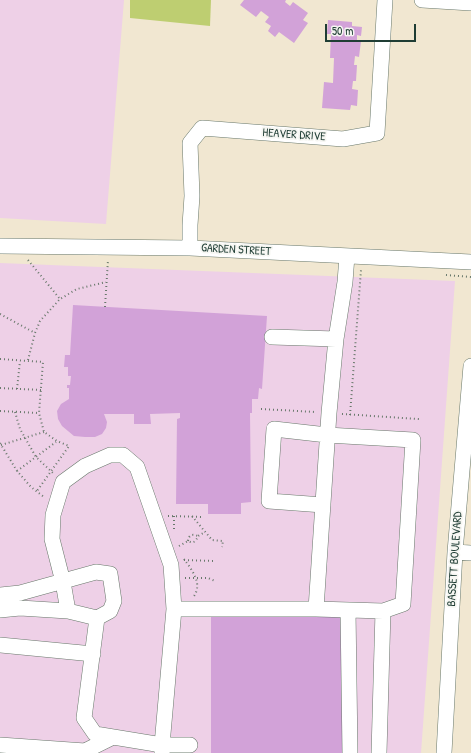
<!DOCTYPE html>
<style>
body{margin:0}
#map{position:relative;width:471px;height:753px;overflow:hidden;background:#f1e7d1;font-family:"Patrick Hand",sans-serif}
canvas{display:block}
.scale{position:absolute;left:325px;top:24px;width:91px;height:18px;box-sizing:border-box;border:2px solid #1f3d34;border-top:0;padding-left:5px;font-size:12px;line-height:14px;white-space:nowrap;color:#1f3d34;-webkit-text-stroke:3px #f6f6f2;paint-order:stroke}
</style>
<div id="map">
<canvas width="471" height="753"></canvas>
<div class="scale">50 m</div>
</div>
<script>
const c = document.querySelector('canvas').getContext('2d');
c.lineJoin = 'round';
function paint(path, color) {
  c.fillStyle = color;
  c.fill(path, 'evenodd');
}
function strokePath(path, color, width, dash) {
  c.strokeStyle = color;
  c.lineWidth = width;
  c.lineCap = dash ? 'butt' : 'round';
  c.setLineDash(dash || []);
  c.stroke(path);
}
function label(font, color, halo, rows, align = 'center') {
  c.font = font + ' "Patrick Hand",sans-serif';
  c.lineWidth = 3.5;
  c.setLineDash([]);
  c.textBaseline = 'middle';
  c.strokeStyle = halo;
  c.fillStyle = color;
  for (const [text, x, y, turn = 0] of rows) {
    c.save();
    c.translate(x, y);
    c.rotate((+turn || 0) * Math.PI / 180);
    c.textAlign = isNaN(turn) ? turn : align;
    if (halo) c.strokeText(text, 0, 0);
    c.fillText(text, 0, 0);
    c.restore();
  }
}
const built = new Path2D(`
 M0 0H124L106 224 0 218Z
 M0 263 455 281 421 753H0Z`);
const green = new Path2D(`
 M130 0H211L210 26 130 18Z`);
const building = new Path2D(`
 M244 0H286L285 2 290 6 293 2 308 13 303 20 308 23 294 43 279 32 275 37 268 31 271 26 265 22 269 17 261 11 256 17 240 5Z
 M328 20 352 22V26L362 27 361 36 357 35V40L361 41 359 57 355 56 354 65H357L356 81H353L352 89 358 90 357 106 351 105 350 110 322 108 324 82 333 83 334 58H330L331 34H327Z
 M73 305 267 316 262 389 259 388 258 399H252V413H250L251 502 241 503V514H208V504H176L177 419 180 418V413L150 414 151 424H134V414H104L107 422 106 428 102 434 95 437H85L74 436 62 426 58 419 57 411 61 404 69 399V388H67V385H70L71 376H68V367H64L65 355H70Z
 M211 611H346L347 753H211Z`);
const path = new Path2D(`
 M28 260 60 299
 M446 275 471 277
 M105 307 108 260
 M0 314 35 333
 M0 359 43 362 39 413 44 432 57 441 69 446 37 491
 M28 360 35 333 40 321 60 299 77 289 106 282
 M0 388 42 390
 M17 389 20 361
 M261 409 316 412
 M0 411 39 413
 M15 412 20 429 36 457 54 474
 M342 414 419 419
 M350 415 361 270
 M0 443 17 471 31 487 44 497
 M1 445 44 432
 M17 471 56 442
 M168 516 204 517
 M174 516V530
 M192 516 212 540 223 541 222 547
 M188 541C189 534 193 534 198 536
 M179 546 188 541C194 544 196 541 198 536L205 532
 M184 559C191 569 203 583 194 596
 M184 560 215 561
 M185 578H208L215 581`);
const minor = new Path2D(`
 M422 0 471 3
 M0 246 190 248 471 262
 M190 248V225L192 196 190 143 202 128 343 139 377 133 385 0
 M272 337 336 339
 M323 505 269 501 274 429 327 435 413 440 403 604 383 611
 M455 552 471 553
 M0 595 20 593 96 572 110 574 114 601 110 611 97 618 68 611 63 582 52 539 53 515 63 482 85 466 110 455H123L137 467 171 565 174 609 162 745 95 734 84 718 97 618
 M174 609H316L383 611 379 753
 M316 609 329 413 336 339 345 282 347 256
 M0 610 20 608 68 611
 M348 610 350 753
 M0 645 93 654
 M0 745 85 751 113 737
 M162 753V745H190
 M444 753 455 552 471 366`);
const streetNames = [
 ["HEAVER DRIVE",294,135,4],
 ["GARDEN STREET",236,250,3],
 ["BASSETT BOULEVARD",455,559,-86]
];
paint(built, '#eed0e7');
paint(green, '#bece71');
paint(building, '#d2a2d8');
strokePath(minor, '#68786b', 16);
strokePath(path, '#68786b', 2, [1, 3]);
strokePath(minor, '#fff', 15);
label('12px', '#1f3d34', '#f6f6f2', streetNames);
</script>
